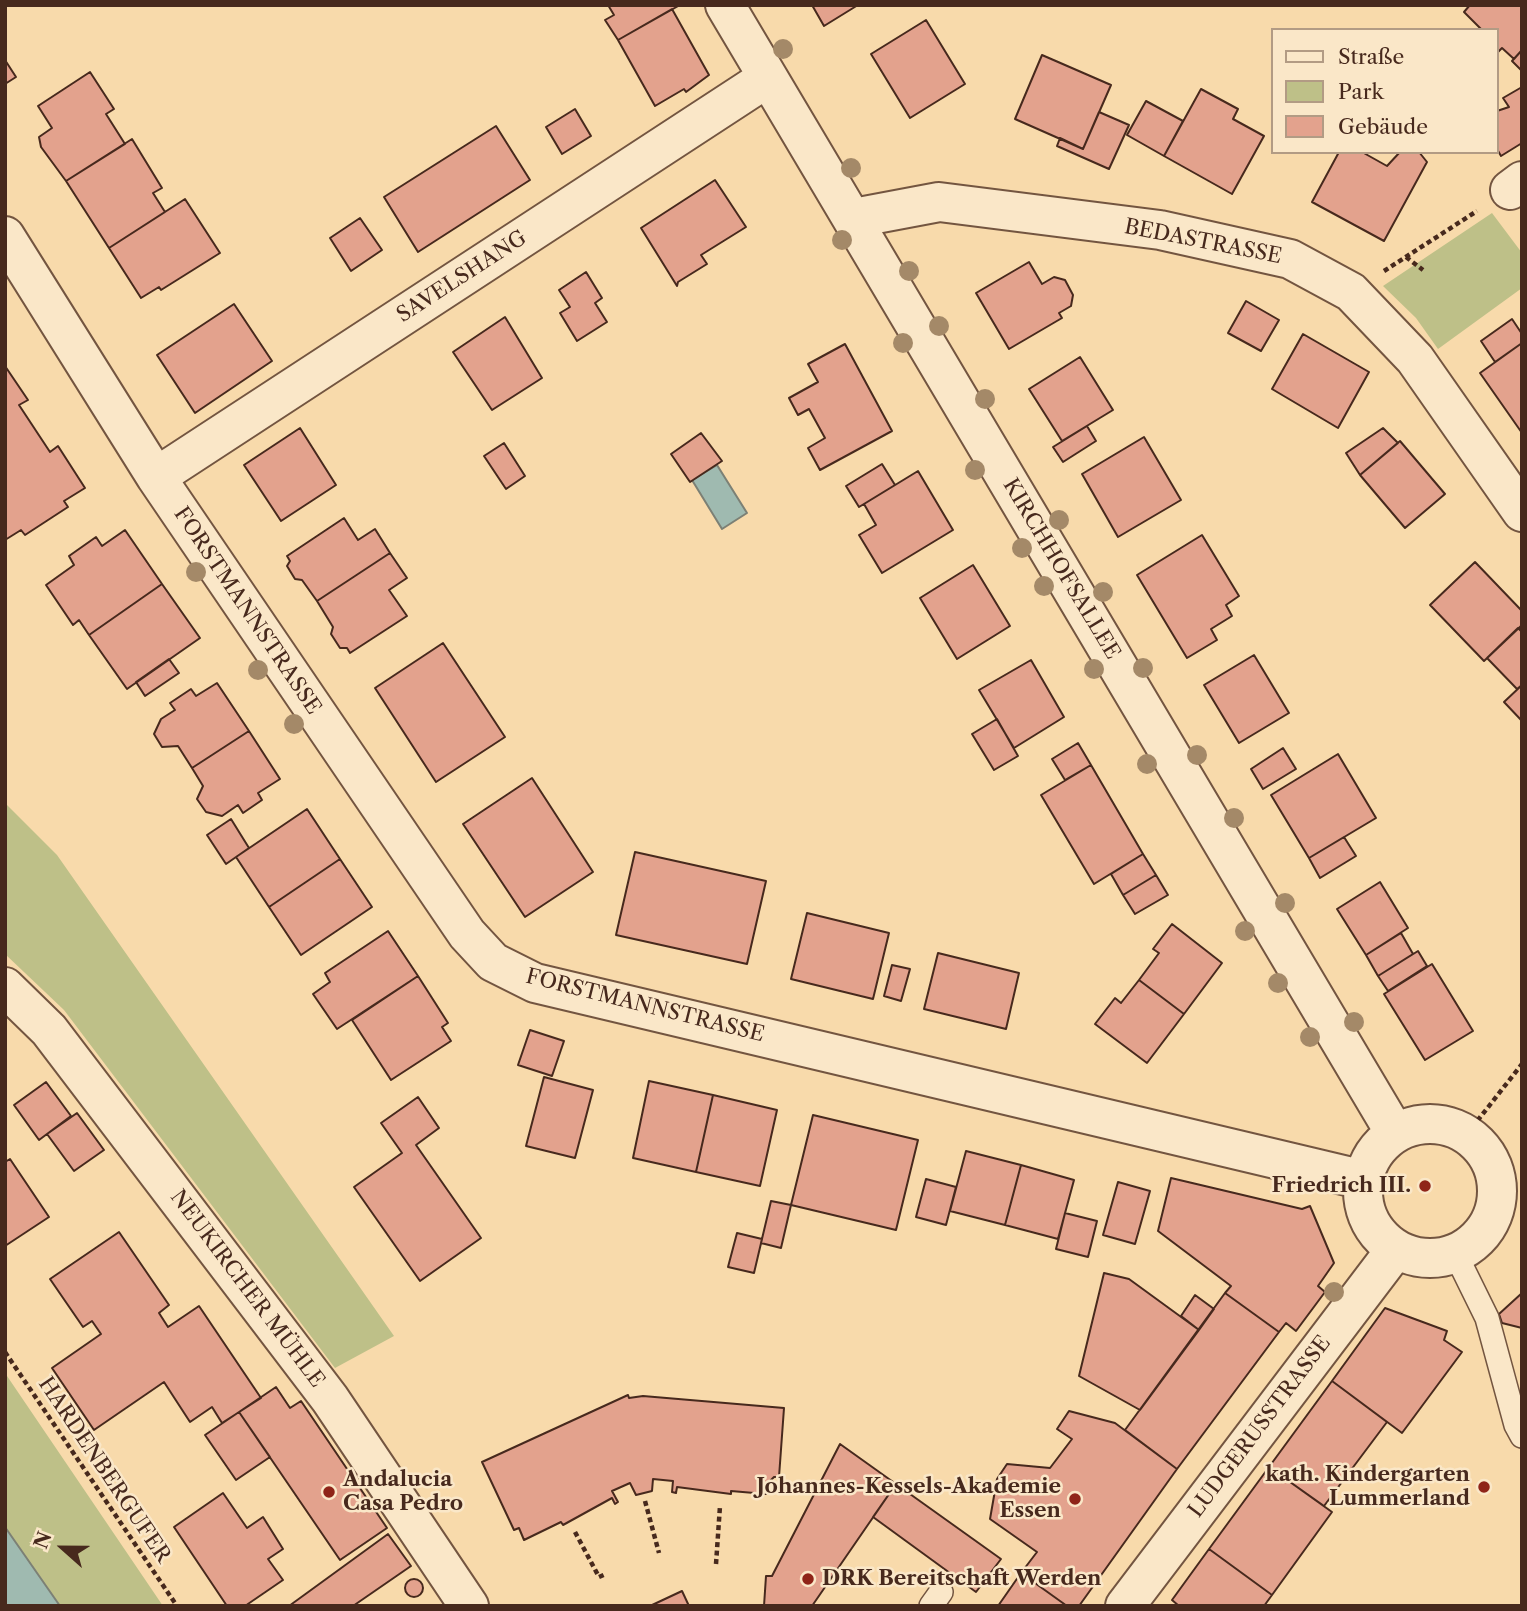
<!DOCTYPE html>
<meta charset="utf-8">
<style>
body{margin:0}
#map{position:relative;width:1527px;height:1611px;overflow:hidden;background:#f8daab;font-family:"Libre Caslon Text",serif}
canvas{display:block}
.frame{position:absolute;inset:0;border:7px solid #47291d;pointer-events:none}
.legend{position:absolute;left:1271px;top:28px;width:228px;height:126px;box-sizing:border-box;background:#fae7c8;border:2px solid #b29b84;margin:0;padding:9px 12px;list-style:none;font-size:21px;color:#47291d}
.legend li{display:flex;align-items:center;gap:14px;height:35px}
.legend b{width:35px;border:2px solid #b29b84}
.north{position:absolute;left:28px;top:1513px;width:70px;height:70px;-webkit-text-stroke:5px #fae7c8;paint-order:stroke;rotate:291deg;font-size:19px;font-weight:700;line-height:28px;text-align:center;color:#47291d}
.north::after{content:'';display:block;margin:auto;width:24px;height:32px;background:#47291d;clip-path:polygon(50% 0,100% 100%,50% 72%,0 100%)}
</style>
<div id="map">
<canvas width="1527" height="1611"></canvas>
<div class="frame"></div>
<ul class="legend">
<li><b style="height:9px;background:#fae7c8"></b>Straße</li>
<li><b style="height:19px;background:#bec088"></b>Park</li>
<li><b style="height:19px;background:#e3a28d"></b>Gebäude</li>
</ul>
<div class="north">N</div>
</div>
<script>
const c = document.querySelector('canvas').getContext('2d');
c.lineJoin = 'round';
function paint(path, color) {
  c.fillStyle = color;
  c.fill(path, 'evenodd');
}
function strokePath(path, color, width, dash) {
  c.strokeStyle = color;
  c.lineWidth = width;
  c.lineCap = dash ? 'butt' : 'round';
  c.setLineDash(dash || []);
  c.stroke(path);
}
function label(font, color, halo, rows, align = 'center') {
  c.font = font + ' "Libre Caslon Text",serif';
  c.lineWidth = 5;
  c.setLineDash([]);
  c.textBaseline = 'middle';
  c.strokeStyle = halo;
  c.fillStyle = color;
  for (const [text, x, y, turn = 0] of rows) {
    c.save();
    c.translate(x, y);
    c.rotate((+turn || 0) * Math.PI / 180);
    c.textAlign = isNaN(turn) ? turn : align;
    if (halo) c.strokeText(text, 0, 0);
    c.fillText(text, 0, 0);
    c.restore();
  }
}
const green = new Path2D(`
 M1492 213 1522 253V288L1438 349 1416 318 1383 286Z
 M5 803 57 855 394 1336 335 1368 64 1010 5 954Z
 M5 1373 163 1606H60L5 1527Z`);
const water = new Path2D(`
 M717 465 747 513 722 529 692 480Z
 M5 1527 60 1606H5Z`);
const building = new Path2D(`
 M608 5H680L618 40 605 20 614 15Z
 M812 5H858L824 26Z
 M1470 5H1522V50L1514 59 1502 48 1497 53V30H1482L1464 12Z
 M672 9 709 75 686 92 684 89 655 106 618 40Z
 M926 20 965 84 910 118 871 54Z
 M1522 50V71L1512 61Z
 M1042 55 1111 85 1083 149 1015 119Z
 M5 60 16 77 5 84Z
 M90 72 114 109 106 114 125 144 66 181 41 147 39 137 52 128 38 106Z
 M1522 87V143L1501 156 1497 149V111L1509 107 1503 98Z
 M1201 89 1238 109 1233 119 1264 136 1232 194 1164 156Z
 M1146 101 1183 121 1164 156 1127 135Z
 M575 109 591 136 562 154 546 127Z
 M1099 112 1129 125 1109 169 1057 146 1060 138 1083 149Z
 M496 126 530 180 418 252 384 197Z
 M132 139 162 188 153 193 165 212 109 248 66 181Z
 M1339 152H1362L1387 166 1400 152H1419L1427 162 1384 241 1312 202Z
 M715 180 746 227 701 255 707 264 678 282 677 286 641 228Z
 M185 199 220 253 161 290 159 287 141 298 109 248Z
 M360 218 382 250 351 271 330 238Z
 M1029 262 1042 284 1054 277 1065 280 1073 295 1071 306 1059 313 1062 318 1009 349 976 293Z
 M586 272 602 298 595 303 607 322 577 341 560 313 570 307 559 290Z
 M1246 301 1279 320 1261 351 1228 333Z
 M234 304 272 361 195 413 157 355Z
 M505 317 542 378 492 410 453 352Z
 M1512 319 1522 334V343L1495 362 1481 341Z
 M1303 334 1369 372 1338 428 1272 389Z
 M1522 343V433L1480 373Z
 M845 344 892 431 820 470 808 448 825 438 809 409 798 415 789 398 818 382 808 364Z
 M1080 357 1113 410 1062 441 1029 389Z
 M5 366 28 400 19 405 50 452 58 446 85 488 64 501 68 507 25 535 21 530 5 540Z
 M1087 426 1096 441 1063 462 1053 447Z
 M300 428 336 485 281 521 244 465Z
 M1383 428 1398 443 1360 475 1346 453Z
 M701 433 722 461 690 482 671 454Z
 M1144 437 1181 500 1118 537 1082 474Z
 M1400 441 1445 494 1405 528 1360 475Z
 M504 443 525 476 506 489 484 456Z
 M882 464 895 485 859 507 846 486Z
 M918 471 953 530 882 573 859 535 876 525 864 504Z
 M344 518 358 540 375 529 390 553 317 601 302 580 295 579 287 566 290 561 287 556Z
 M125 530 162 584 89 635 79 620 73 625 46 585 74 565 69 556 96 537 102 546Z
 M1202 535 1239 596 1226 605 1232 616 1211 629 1217 640 1187 658 1137 575Z
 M390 553 407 578 389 590 407 616 350 653 347 648H340L331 634 333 627 317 601Z
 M1475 562 1522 611V625L1484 661 1430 605Z
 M973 565 1010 626 957 659 920 598Z
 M162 584 200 638 127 689 89 635Z
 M1518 628 1522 632V685L1517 689 1487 658Z
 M443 643 505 737 436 782 375 688Z
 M1254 655 1289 713 1239 743 1204 685Z
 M169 659 179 673 145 696 136 682Z
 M1031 660 1064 717 1014 748 979 690Z
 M217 683 249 731 192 768 178 746 162 747 154 734 161 719 175 710 170 703 191 689 196 696Z
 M1522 685V721L1504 702Z
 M997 719 1018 756 994 770 972 734Z
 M249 731 280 779 258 793 262 800 243 813 238 805 222 816 206 812 197 799 203 786 192 768Z
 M1078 743 1091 765 1065 780 1052 759Z
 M1283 748 1296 769 1263 789 1251 769Z
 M1338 754 1376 818 1309 858 1271 795Z
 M1091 765 1143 854 1094 884 1041 795Z
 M532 778 593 872 525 917 463 824Z
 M307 809 340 859 269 907 236 857Z
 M231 819 249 848 226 864 207 835Z
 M1344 837 1356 856 1320 878 1309 858Z
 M635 852 766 881 747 964 616 935Z
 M1143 854 1156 875 1123 895 1111 874Z
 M340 859 372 907 301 955 269 907Z
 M1156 875 1168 895 1135 914 1123 895Z
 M1380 882 1408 928 1366 955 1337 909Z
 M807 913 889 933 873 999 791 979Z
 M1172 924 1222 963 1184 1014 1139 980 1159 953 1153 949Z
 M388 931 418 976 337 1029 313 994 330 982 325 973Z
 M1401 933 1413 954 1378 976 1366 955Z
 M1418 951 1427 966 1388 991 1378 976Z
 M938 953 1019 973 1006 1029 924 1009Z
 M1432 964 1473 1031 1425 1060 1384 994Z
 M892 965 910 969 901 1001 884 996Z
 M418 976 448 1023 442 1027 451 1041 391 1080 352 1020Z
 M1139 980 1184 1014 1147 1063 1095 1024 1115 998 1121 1003Z
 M530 1030 564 1041 552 1076 518 1065Z
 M544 1077 593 1090 575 1158 526 1146Z
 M649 1081 713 1095 696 1172 633 1158Z
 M46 1082 71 1116 39 1140 14 1105Z
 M713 1095 777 1110 760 1186 696 1172Z
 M418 1097 439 1128 416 1145 481 1238 420 1281 354 1187 402 1153 381 1123Z
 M77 1113 104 1150 74 1171 47 1134Z
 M813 1115 918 1140 896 1230 791 1205Z
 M966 1151 1021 1165 1005 1225 950 1211Z
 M10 1159 49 1217 5 1246V1162Z
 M1021 1165 1074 1180 1058 1239 1005 1225Z
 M1171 1178 1302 1209 1310 1206 1334 1263 1318 1286 1325 1292 1296 1331 1286 1323 1279 1332 1225 1293 1231 1286 1158 1231Z
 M926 1179 956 1187 946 1225 916 1217Z
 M1118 1182 1150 1191 1135 1244 1103 1235Z
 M771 1201 791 1205 781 1248 761 1243Z
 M1065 1213 1097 1221 1088 1257 1056 1249Z
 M119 1232 169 1305 159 1313 168 1327 199 1306 261 1398 222 1423 212 1407 190 1422 164 1382 94 1430 52 1368 101 1334 92 1321 83 1327 50 1279Z
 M737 1233 762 1239 754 1273 728 1267Z
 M1104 1273 1129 1279 1199 1330 1140 1410 1079 1376Z
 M1225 1293 1279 1332 1177 1469 1125 1430Z
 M1522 1293V1328L1502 1323 1499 1314Z
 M1195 1295 1214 1309 1199 1330 1181 1316Z
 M1385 1308 1447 1331 1444 1340 1462 1352 1402 1433 1332 1381Z
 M1332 1381 1387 1422 1324 1506 1269 1467Z
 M276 1387 290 1408 301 1401 387 1528 340 1560 239 1412Z
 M628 1395 629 1398 643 1396 784 1408 779 1477H774L767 1484 766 1494 731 1491V1494L677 1487 676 1493 672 1492 673 1481 653 1479 652 1491 636 1495 630 1483 612 1491 618 1502 615 1504 612 1498 563 1525 561 1522 524 1540 519 1528 514 1530 482 1462Z
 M1069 1411 1115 1423 1177 1469 1079 1606H1067L1021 1573 1037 1552 990 1519 997 1479 1007 1464 1050 1468 1072 1439 1057 1429Z
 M239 1412 270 1457 236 1480 205 1435Z
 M840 1444 896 1484 812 1606H764L766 1576H772Z
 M1269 1467 1332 1512 1272 1595 1209 1549Z
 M896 1484 1001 1559 976 1592 873 1517Z
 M223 1493 247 1528 263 1517 283 1549 268 1559 283 1580 245 1606H227L174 1527Z
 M388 1534 411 1566 353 1606H289Z
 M1209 1549 1272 1595 1264 1606H1179L1172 1600Z
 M1021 1573 1067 1606H998Z
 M405 1588a9 9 0 1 1 18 0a9 9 0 1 1-18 0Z
 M682 1591 689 1606H650Z`);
const path = new Path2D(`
 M1406 257 1423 270
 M1384 271 1477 211
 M1467 1134 1522 1064
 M5 1352 177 1606
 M645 1501 659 1553
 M575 1532 599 1577 606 1574
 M716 1564 720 1506`);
const service = new Path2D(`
 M1455 1253 1487 1318 1516 1425 1522 1436
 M931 1606 941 1592`);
const minor = new Path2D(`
 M725 5 1395 1133
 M1510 190 1522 181
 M854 218 939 202 1160 230 1290 259 1351 292 1415 359 1522 512
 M5 236 156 477 467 934 493 962 535 983 1364 1180
 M156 477 767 78
 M5 987 49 1030 330 1399 469 1606
 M1363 1191a67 67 0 1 1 134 0a67 67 0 1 1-134 0Z
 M1125 1606 1396 1249`);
const trees = [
 [783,49],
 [851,168],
 [842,240],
 [909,271],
 [939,326],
 [903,343],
 [985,399],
 [975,470],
 [1059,520],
 [1022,548],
 [196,572],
 [1044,586],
 [1103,592],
 [1143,668],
 [1094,669],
 [258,670],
 [294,724],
 [1197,755],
 [1147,764],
 [1234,818],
 [1285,903],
 [1245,931],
 [1278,983],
 [1354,1022],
 [1310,1037],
 [1334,1292]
];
const markers = [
 [1425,1186,7,"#8f2418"],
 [1484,1487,7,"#8f2418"],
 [329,1492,7,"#8f2418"],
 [1075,1499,7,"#8f2418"],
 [808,1579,7,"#8f2418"]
];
const streetNames = [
 ["BEDASTRASSE",1203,242,11],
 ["SAVELSHANG",462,277,-33],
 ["KIRCHHOFSALLEE",1061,569,59],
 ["FORSTMANNSTRASSE",247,611,56],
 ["FORSTMANNSTRASSE",645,1006,14],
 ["NEUKIRCHER MÜHLE",247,1289,53],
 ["LUDGERUSSTRASSE",1260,1427,-53],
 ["HARDENBERGUFER",104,1470,56]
];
const poiNames = [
 ["Friedrich III.",1411,1186],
 ["kath. Kindergarten",1470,1475],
 ["Lummerland",1470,1499],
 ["Andalucia",343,1480,"left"],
 ["Casa Pedro",343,1504,"left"],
 ["Johannes-Kessels-Akademie",1061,1487],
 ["Essen",1061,1511],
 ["DRK Bereitschaft Werden",822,1579,"left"]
];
paint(green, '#bec088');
paint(water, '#9fbab0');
strokePath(water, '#7c8075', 2);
paint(building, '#e3a28d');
strokePath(building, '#47291d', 2);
strokePath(service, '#735540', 26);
strokePath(minor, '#735540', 42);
strokePath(path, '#47291d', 4.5, [5, 3.5]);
strokePath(service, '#fae7c8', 23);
strokePath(minor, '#fae7c8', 38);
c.fillStyle = '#a48968';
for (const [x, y] of trees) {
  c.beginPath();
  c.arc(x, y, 10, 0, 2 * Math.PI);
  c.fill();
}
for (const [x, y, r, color] of markers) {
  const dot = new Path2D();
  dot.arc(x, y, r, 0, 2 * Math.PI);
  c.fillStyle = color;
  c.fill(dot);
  strokePath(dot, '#fae7c8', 2.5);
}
label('21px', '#47291d', '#fae7c8', streetNames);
label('bold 21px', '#47291d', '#fae7c8', poiNames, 'right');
</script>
